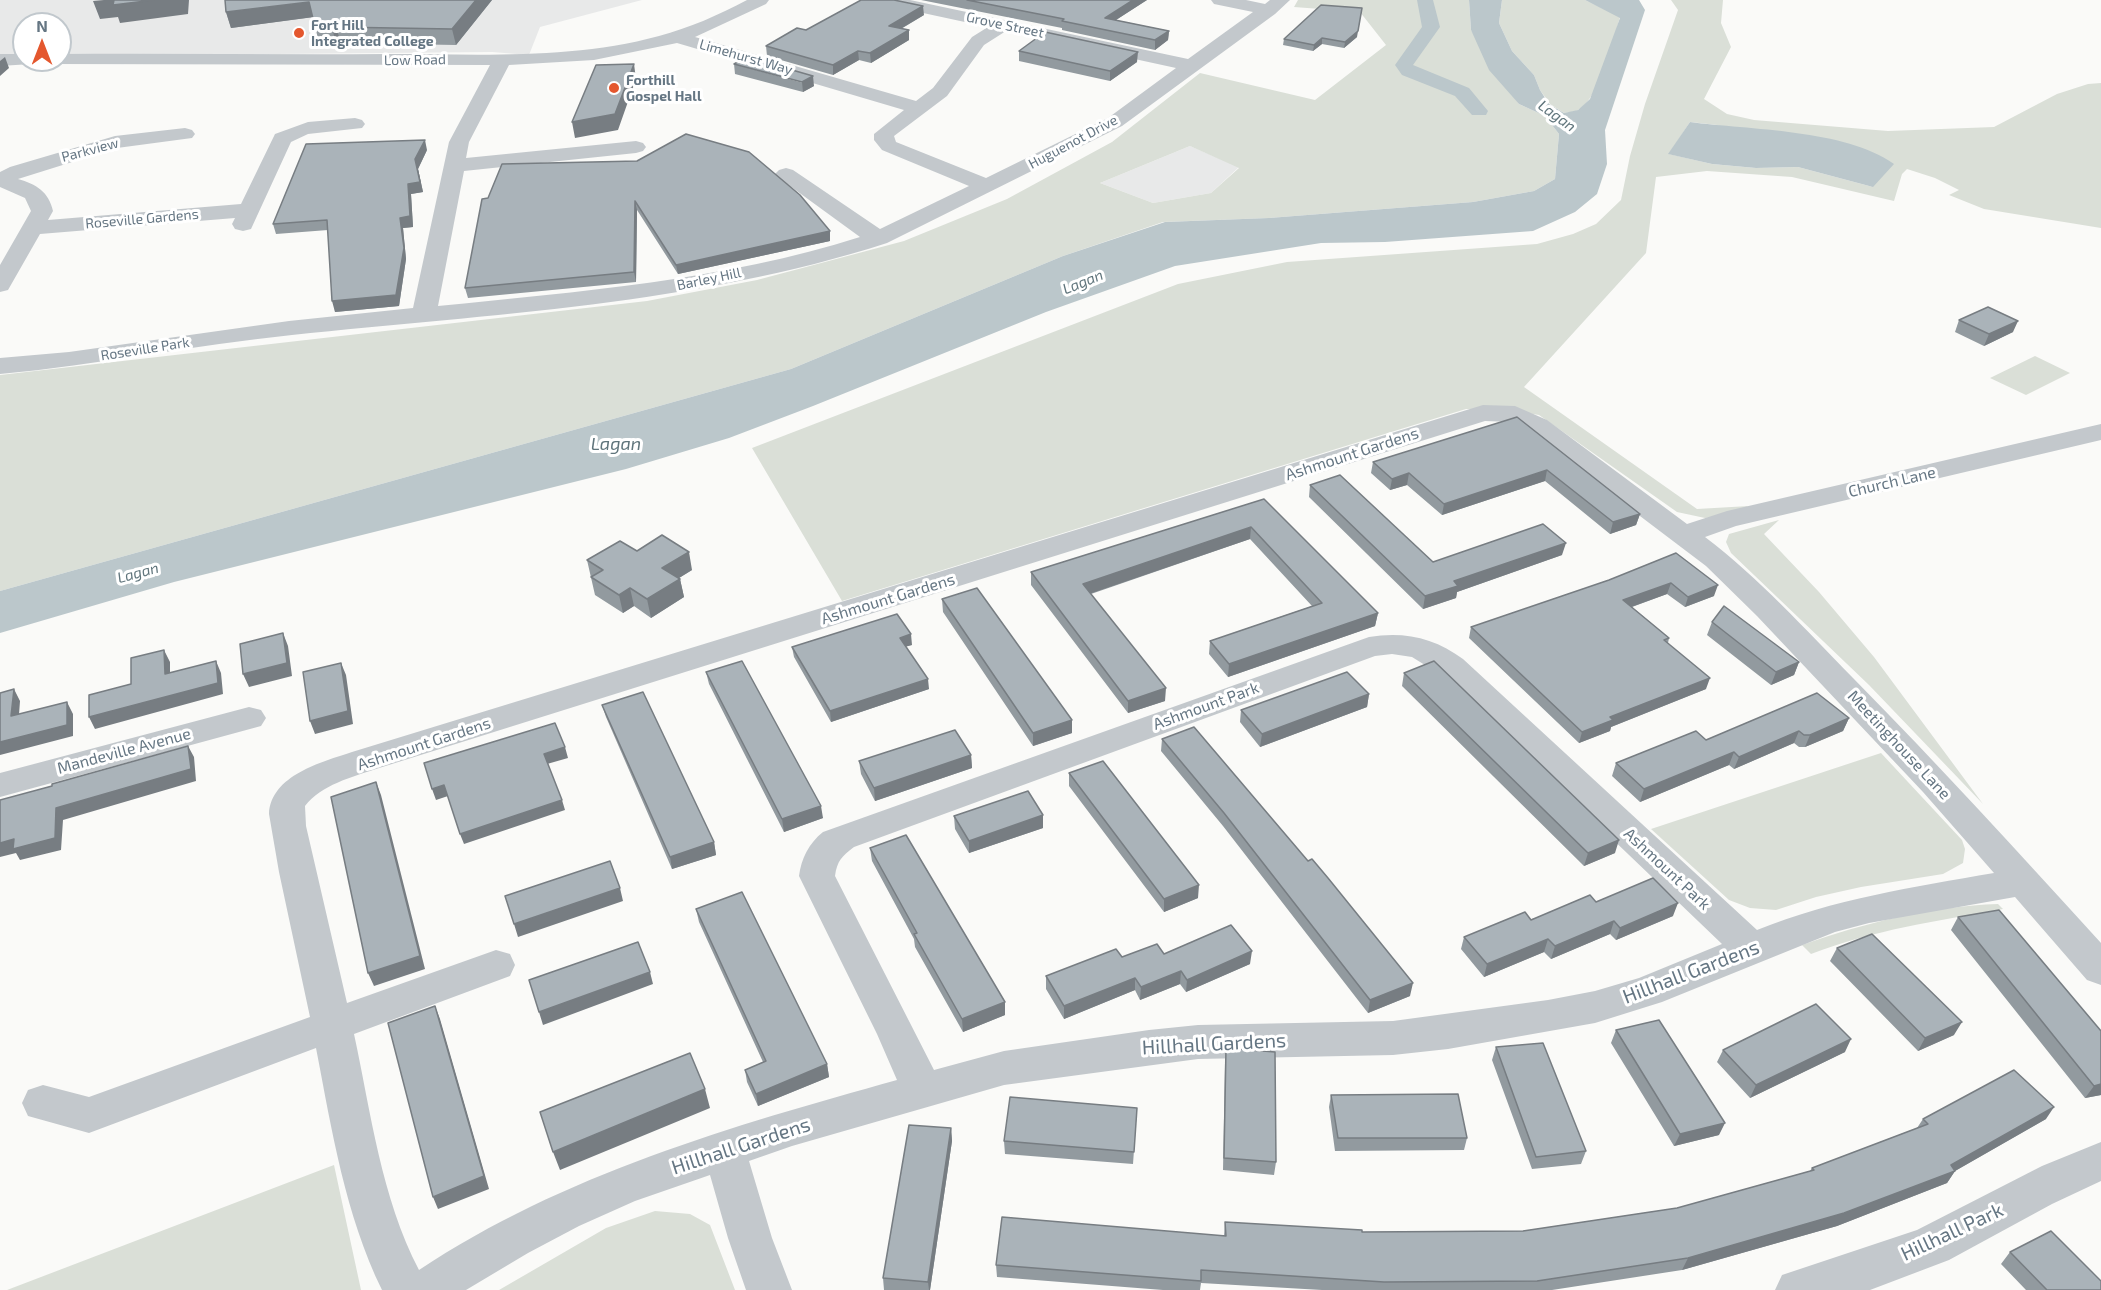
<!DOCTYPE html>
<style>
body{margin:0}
#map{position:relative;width:2101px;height:1290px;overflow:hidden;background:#fafaf8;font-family:"Exo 2",sans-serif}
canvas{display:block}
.north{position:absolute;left:12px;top:12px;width:60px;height:60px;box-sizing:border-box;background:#fff;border:2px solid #c1c8cd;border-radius:50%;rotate:0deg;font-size:16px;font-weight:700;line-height:24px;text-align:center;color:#657683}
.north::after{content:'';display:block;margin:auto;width:21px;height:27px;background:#e4572e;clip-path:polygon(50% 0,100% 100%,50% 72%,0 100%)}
</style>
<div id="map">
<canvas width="2101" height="1290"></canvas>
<div class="north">N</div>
</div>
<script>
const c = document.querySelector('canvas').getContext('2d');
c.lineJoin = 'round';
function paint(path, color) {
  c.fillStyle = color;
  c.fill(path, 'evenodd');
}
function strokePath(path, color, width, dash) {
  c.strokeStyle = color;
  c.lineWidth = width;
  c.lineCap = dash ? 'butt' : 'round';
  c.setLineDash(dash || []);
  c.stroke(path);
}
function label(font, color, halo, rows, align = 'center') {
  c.font = font + ' "Exo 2",sans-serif';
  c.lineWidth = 6;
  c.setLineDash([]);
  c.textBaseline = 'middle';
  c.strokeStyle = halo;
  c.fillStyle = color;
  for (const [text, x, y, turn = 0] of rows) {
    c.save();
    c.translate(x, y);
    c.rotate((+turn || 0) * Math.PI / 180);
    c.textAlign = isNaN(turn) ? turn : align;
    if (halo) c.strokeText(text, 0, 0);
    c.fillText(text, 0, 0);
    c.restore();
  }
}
const built = new Path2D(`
 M0 0H642L540 27 529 55 492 52 60 56V24H24V57H0Z
 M1190 146 1239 167 1211 193 1153 203 1100 183Z`);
const green = new Path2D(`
 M1298 0H1469L1471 30 1519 104 1545 116 1559 134 1555 179 1534 191 1473 202 1269 218 1163 222 1063 256 791 369 0 591V375L647 301 757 280 904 241 1007 199 1112 142 1200 73 1315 100 1386 45 1360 12 1294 7ZM1190 146 1239 168 1211 193 1153 203 1100 183Z
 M1502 0H1585L1620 17C1613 41 1600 98 1578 110 1575 112 1568 112 1564 113L1550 104 1540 90 1534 75 1512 51 1499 23Z
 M1671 0H1723L1721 23 1731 47 1704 99 1727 114 1754 120 1888 131 1994 127 2057 94 2088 84 2101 83V228L1984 209 1949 195 1959 190 1935 178 1907 169 1902 174 1894 201 1792 177 1707 171 1656 177 1646 253 1524 387 1697 509 1749 506 1723 517 1705 518 1677 512 1539 415 1502 409H1466L842 601 752 448 1178 284 1287 262 1537 244 1573 234 1596 224 1621 200 1630 156 1645 104 1678 10ZM1690 122 1717 125 1873 187 1798 167 1756 168 1712 164 1669 154Z
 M2035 356 2070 373 2026 395 1990 378Z
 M1779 520 1764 534 1819 592 1874 657 1983 804 1869 685 1731 553 1726 542 1729 534Z
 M1881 753 1962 840 1965 849 1963 863 1943 874 1861 887 1816 897 1776 910 1750 908 1729 900 1651 829Z
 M1998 904 2003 909C1937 921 1873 930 1811 954L1802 945C1864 923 1932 906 1998 904Z
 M334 1165 361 1290H7Z
 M655 1211 690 1214 710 1225 735 1290H499L606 1228Z`);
const water = new Path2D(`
 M1469 0H1502L1499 23 1512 51 1534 75 1540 90 1549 104 1564 113 1578 110 1590 99 1620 18 1585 0H1639L1645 10 1605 130 1607 164 1597 194 1575 212 1533 231 1385 242 1321 243 1175 266 1046 312 813 406 729 438 626 469 174 582 0 633V591L791 369 1063 256 1165 222 1269 218 1473 202 1534 191 1555 179 1559 134 1545 116 1519 104 1489 70 1471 30Z
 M1690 122C1749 130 1845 129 1894 164L1873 187 1798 167 1756 168 1712 164 1668 154Z`);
const canal = new Path2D(`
 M1417 0H1433L1440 27 1413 65 1469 88 1488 111 1486 115H1472L1455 96 1402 75 1395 65 1422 27Z`);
const minor = new Path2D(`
 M747 0H769L766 4 695 37 916 101 933 88 972 37 988 27 886 5 880 4 877 0H910L1188 59 1253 12 1214 4 1211 0H1246L1265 4 1270 0H1290L1275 14 1122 126 887 243C695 305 491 314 292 335 195 345 98 365 0 374V358L69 352 289 321 413 308 449 142 490 65 53 64 51 60H60V54C169 53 278 55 387 54 477 54 571 60 659 36 689 28 719 15 747 0ZM1006 31 1176 68 1108 118 986 178 896 142 894 136 947 96 984 45ZM677 43 904 110 874 134V140L882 150 969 186 880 229 793 170 786 168 779 170 775 174 779 178 860 237C725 280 578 292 438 306L464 171 636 153 643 151 646 147 643 143 636 141 466 158 469 142 509 65 594 60Z
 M0 54H24V60H33L31 64 0 66Z
 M355 118 362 120 365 124 362 128 308 134 291 142 251 229 243 231 235 229 232 224 235 218 40 234 8 290 0 292V265L31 211 25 198 0 187V172L10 167 115 136 185 128 192 130 195 134 192 138 117 148 18 179C36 184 49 192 53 211L48 220 241 204 275 134 308 122Z
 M1483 405 1515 406 1547 420 1687 524 1727 511 2101 424V440L1736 526 1705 537C1759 578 1805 629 1853 678 1938 764 2019 853 2101 943V985L2087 980 2015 897 1869 923 1835 932 1662 1002 1595 1023 1448 1049 1393 1055 1198 1059 1004 1085 792 1146 749 1161 772 1238 792 1290H746L728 1238 710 1175 635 1201 579 1226 528 1253 466 1290H382C345 1214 332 1131 316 1048L89 1133 28 1116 22 1103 28 1090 43 1085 89 1097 310 1017 279 872 269 814C271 775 322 762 352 752ZM1485 421 1510 422 1529 432 1706 566 1757 616 1923 792 1994 873C1913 887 1834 899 1757 930L1463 659C1435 638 1404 631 1369 637L823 832C809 843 801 859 799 876L877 1034 897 1080C732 1126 564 1174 419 1270 381 1197 371 1113 354 1034L510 976 515 965 510 954 496 950 347 1003 306 826 305 806C321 785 352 777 376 769ZM1392 654 1412 657 1441 675 1722 944 1639 978 1595 991 1548 1000 1393 1021 1198 1025 1149 1030 1004 1051 934 1070 835 876C837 861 842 856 854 847L1375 656Z
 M249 707 261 710 266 718 261 726 0 797V773Z
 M2101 1142V1181L2052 1204 1949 1260 1870 1290H1775L1782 1275 1917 1230 2042 1166Z`);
const wall = new Path2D(`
 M492 0 456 45 341 43 337 45 319 43 313 17 231 28 226 12Z
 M921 0H1147L1116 20 1169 31 1168 40 1155 50 1062 30V28Z
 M924 15 901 29 909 30V40L871 63 859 60 833 75 767 56 766 46 806 30Z
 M1357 37 1344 48 1322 44 1313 51 1283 45 1284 39Z
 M1019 51 1137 62 1110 81 1019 61Z
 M734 64 814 86 803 92 735 74Z
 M427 150 418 169 423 192 411 194 413 227 403 228 406 259 399 306 335 312 328 230 276 234 273 224Z
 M502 164 830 231V241L678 274 637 210 636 282 468 298 465 288 488 198Z
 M1959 320 2013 332 1984 346 1955 332Z
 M1517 417 1640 514 1636 525 1610 534 1545 481 1442 515 1407 485 1390 490 1371 473 1373 462Z
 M1310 485 1433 562 1562 555 1457 592 1456 598 1423 609 1309 497Z
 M1264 499 1378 613 1375 626 1228 677 1209 654 1210 641 1312 606 1250 539 1091 594 1165 701 1128 713 1031 585V572Z
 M637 551 692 570 679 578 680 579 684 597 651 618 634 606 623 613 595 595 587 560Z
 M1676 553 1714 596 1685 607 1667 594 1632 607 1669 638 1668 643 1706 689 1611 727 1610 731 1579 743 1469 638 1471 627 1609 580Z
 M942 599 1072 733 1033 746 943 612Z
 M1712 622 1799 662 1794 675 1771 685 1707 635Z
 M912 645 906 646 929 689 831 722 794 657 792 647Z
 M706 672 823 818 784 832 709 684Z
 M1404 673 1615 853 1584 866 1402 686Z
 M1369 694 1367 707 1260 747 1240 722 1241 710Z
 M602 705 714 842 716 855 672 869 606 717Z
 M1849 718 1843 731 1805 747H1799L1794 743 1734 769 1729 765 1640 802 1612 776 1616 763 1706 740Z
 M1162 739 1410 996 1368 1013 1223 826 1161 751Z
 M971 755 972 768 875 801 861 774 859 761Z
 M1069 773 1198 898 1164 912 1069 786Z
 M954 816 1043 828 969 853 955 829Z
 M870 848 1005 1015 963 1032 915 947 914 939 872 861Z
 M1596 902 1673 916 1616 940 1610 934 1551 959 1544 952 1484 977 1461 949 1464 937Z
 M696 909 827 1064 829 1077 758 1106 747 1082 745 1070 763 1062 699 922Z
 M1958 917 2101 1031V1095L2085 1098 1951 930Z
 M1837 948 1954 1035 1918 1051 1830 961Z
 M1164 954 1250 964 1186 992 1180 984 1140 1000 1135 990 1064 1019 1046 989V976L1122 957Z
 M1616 1030 1719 1135 1674 1146 1611 1043Z
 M1496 1047 1586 1151 1581 1164 1532 1169 1492 1060Z
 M1226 1048 1276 1162 1274 1175 1223 1170 1225 1061Z
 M1723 1050 1845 1052 1750 1098 1717 1062Z
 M1331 1095 1467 1138 1464 1150 1335 1151 1329 1107Z
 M1137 1108 1133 1164 1005 1154 1004 1141Z
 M1923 1119H2046L1955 1171 1947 1183 1837 1226 1682 1270 1552 1290H1322L1201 1283 1200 1290H1163L997 1277 996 1265 1224 1236 1225 1222 1362 1232 1523 1231 1677 1208 1810 1171 1812 1168 1917 1128Z
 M951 1128 952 1141 930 1290H884L883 1278Z
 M2010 1252 2101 1290H2026L2001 1264Z`);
const shadedWall = new Path2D(`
 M104 0H189L188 14 120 23 118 17 100 19 93 1Z
 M476 0H492L456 45 452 29Z
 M1133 0H1147L1105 27V18Z
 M309 2 314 17 231 28 226 12Z
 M923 6 924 15 890 35 889 26Z
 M1362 8 1357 37 1344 48 1345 42Z
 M336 27 341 43 337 45 332 29Z
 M909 30V40L871 63 870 53Z
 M1169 31 1168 40 1155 50V40Z
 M1322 38V44L1313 51 1314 45Z
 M858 51 859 60 833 75V65Z
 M1138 52 1137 62 1110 81V71Z
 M5 57 9 68 0 76V61Z
 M634 64 636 79 618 130 575 138 572 122Z
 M813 76 814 86 803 92 802 82Z
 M425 140 427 150 418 169 423 192 411 194 413 227 403 228 406 259 399 306 335 312 332 301 400 218 415 159Z
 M635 201 637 210 636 282 634 272Z
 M830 231V241L678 274 676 265Z
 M2018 321 2013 332 1984 346 1989 334Z
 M1547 470 1545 481 1442 515 1444 504Z
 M1409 473 1407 485 1390 490 1392 479Z
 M1640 514 1636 525 1610 534 1613 522Z
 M1251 527 1250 539 1083 596V584Z
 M1566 543 1562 555 1457 592 1456 598 1423 609 1425 596 1454 581Z
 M689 552 692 570 666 586 662 568Z
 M680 579 684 597 651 618 647 599Z
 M1671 583 1667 594 1620 611 1623 600Z
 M1718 585 1714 596 1685 607 1688 597Z
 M630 588 634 606 623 613 619 595Z
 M1378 613 1375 626 1228 677 1229 664Z
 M283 633 288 646 292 676 249 687 243 674Z
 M911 634 912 645 901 648 900 638Z
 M164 650 170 662V686L165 674Z
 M216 661 221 673 223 694 95 729 89 717Z
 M1799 662 1794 675 1771 685 1776 672Z
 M341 663 346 675 353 724 315 734 310 721Z
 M1710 678 1706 689 1611 727 1610 731 1579 743 1582 732 1610 717Z
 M928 679 929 689 831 722 830 711Z
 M1166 688 1165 701 1128 713V701Z
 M14 689 20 701 18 728 11 716Z
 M1369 694 1367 707 1260 747 1262 734Z
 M67 702 73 714V736L0 755V742Z
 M1849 718 1843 731 1805 747 1810 735Z
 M1072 720V733L1033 746V733Z
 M1799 731 1794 743 1734 769 1739 757Z
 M188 746 194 757 196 781 63 820 61 850 20 860 16 853 0 857V843L14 839 56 808Z
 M565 747 568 758 547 764 544 754Z
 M1734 752 1729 765 1640 802 1644 789Z
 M971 755 972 768 875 801 874 788Z
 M376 782 381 795 425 969 374 986 368 973Z
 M444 785 448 796 436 800 432 789Z
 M562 800 565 810 464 844 460 834Z
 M821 806 823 818 784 832 782 819Z
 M1043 815V828L969 853V841Z
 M1619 840 1615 853 1584 866 1588 853Z
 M714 842 716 855 672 869 670 857Z
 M1199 885 1198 898 1164 912V899Z
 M620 888 623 901 518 937 514 924Z
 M1678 903 1673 916 1616 940 1620 928Z
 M1614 921 1610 934 1551 959 1555 946Z
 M1548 939 1544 952 1484 977 1487 964Z
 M1252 951 1250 964 1186 992 1187 980Z
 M1181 971 1180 984 1140 1000 1141 987Z
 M650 972 653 984 543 1025 539 1012Z
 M1135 978V990L1064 1019V1006Z
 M1413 983 1410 996 1368 1013 1370 1000Z
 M1005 1002V1015L963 1032 962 1019Z
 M435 1006 440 1019 489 1189 438 1209 433 1197Z
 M1962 1022 1954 1035 1918 1051 1925 1038Z
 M1851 1039 1845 1052 1750 1098 1756 1085Z
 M827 1064 829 1077 758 1106 756 1094Z
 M2101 1084V1095L2085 1098 2094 1086Z
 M705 1089 710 1108 560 1170 553 1152Z
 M2054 1107 2046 1119 1955 1171 1947 1183 1837 1226 1682 1270 1688 1258 1951 1165Z
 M1725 1123 1719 1135 1674 1146 1680 1134Z
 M951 1128 952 1141 930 1290H929L928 1282Z`);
const building = new Path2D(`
 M114 0H154L113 5Z
 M225 0H476L452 29 336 27 332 29 315 27 309 2 226 12Z
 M861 0H894L923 6 889 26 909 30 870 53 858 51 833 65 766 46 797 28 806 30Z
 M967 0H1133L1105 18 1169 31 1155 40 1062 21 1064 19Z
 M1321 5 1362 8 1358 31 1345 42 1322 38 1314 45 1284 39Z
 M1045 32 1138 52 1110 71 1019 51Z
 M747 57 813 76 802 82 734 64Z
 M634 64 615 114 572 122 596 65Z
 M686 134 749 152 800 195 830 231 676 265 635 201 634 272 465 288 482 199 488 198 502 164 637 161Z
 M425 140 415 159 420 182 408 184 410 216 400 218 404 248 396 295 332 301 327 220 273 224 306 144Z
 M1988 307 2018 321 1989 334 1959 320Z
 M1517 417 1640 514 1613 522 1547 470 1444 504 1409 473 1392 479 1373 462Z
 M1340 475 1433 562 1543 524 1566 543 1454 581 1458 586 1425 596 1310 485Z
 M1264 499 1378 613 1229 664 1210 641 1322 603 1251 527 1083 584 1166 688 1128 701 1031 572Z
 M662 535 689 552 662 568 680 579 647 599 630 588 619 595 591 577 603 570 587 560 620 541 637 551Z
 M1676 553 1718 585 1688 597 1671 583 1623 600 1669 638 1664 640 1710 678 1610 717 1613 720 1582 732 1471 627 1609 580Z
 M977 588 1072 720 1033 733 942 599Z
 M1724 606 1799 662 1776 672 1712 622Z
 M897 614 911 634 900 638 928 679 830 711 792 647Z
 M283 633 287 663 243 674 240 644Z
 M164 650 165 674 216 661 218 683 89 717V695L131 684V658Z
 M742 661 821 806 782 819 706 672Z
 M1434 661 1619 840 1588 853 1404 673Z
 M341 663 348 711 310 721 303 672Z
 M1347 672 1369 694 1262 734 1241 710Z
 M14 689 11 716 67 702V725L0 742V693Z
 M643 692 714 842 670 857 602 705Z
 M1817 693 1849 718 1810 735H1804L1799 731 1739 757 1734 752 1644 789 1616 763 1696 731 1706 740Z
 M555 723 565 747 544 754 562 800 460 834 444 785 432 789 424 763Z
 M1194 727 1308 861 1312 859 1328 878 1413 983 1370 1000 1224 813 1162 739Z
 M955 730 971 755 874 788 859 761Z
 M188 746 191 769 56 808 55 838 13 849 14 839 0 843V800L52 786V784Z
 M1103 761 1199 885 1164 899 1069 773Z
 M376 782 420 956 368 973 331 797Z
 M1028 791 1043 815 969 841 954 816Z
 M906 835 1005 1002 962 1019 914 934 917 933 870 848Z
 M610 861 620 888 514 924 505 896Z
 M1653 878 1678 903 1620 928 1614 921 1555 946 1548 939 1487 964 1464 937 1525 912 1531 920 1590 895 1596 902Z
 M742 892 827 1064 756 1094 745 1070 766 1061 696 909Z
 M1999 910 2101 1031V1084L2094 1086 1958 917Z
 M1231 925 1252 951 1187 980 1181 971 1141 987 1135 978 1064 1006 1046 976 1116 949 1122 957 1157 944 1164 954Z
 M1872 934 1962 1022 1925 1038 1837 948Z
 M638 942 650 972 539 1012 529 980Z
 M1816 1004 1851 1039 1756 1085 1723 1050Z
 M435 1006 484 1176 433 1197 388 1023Z
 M1659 1020 1725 1123 1680 1134 1616 1030Z
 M1543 1043 1586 1151 1536 1157 1496 1047Z
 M1226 1048 1275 1052 1276 1162 1224 1158Z
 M690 1053 705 1089 553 1152 540 1112Z
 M2014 1070 2054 1107 1951 1165 1955 1171 1844 1213 1688 1258 1537 1281 1384 1282 1201 1270V1281L996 1265 1002 1217 1226 1236 1225 1222 1362 1230V1232L1523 1231 1677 1208 1814 1170 1812 1168 1928 1124 1923 1119Z
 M1458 1094 1467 1138H1338L1331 1095Z
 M1010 1097 1137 1108 1134 1152 1004 1141Z
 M909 1125 951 1128 928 1282 883 1278Z
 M2051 1231 2101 1281V1290H2047L2010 1252Z`);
const markers = [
 [299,33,6,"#e4572e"],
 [614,88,6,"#e4572e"]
];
const farPoinames = [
 ["Fort Hill",311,25],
 ["Integrated College",311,41],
 ["Forthill",626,80],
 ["Gospel Hall",626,96]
];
const farStreetnames = [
 ["Grove Street",1005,25,12],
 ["Limehurst Way",746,57,16],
 ["Low Road",415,60,-1],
 ["Huguenot Drive",1073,142,-28],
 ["Parkview",90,150,-15],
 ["Roseville Gardens",142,219,-5],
 ["Barley Hill",709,279,-12],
 ["Roseville Park",145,349,-9]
];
const farWaternames = [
 ["Lagan",1557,116,36],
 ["Lagan",1083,282,-22],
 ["Lagan",138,573,-15]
];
const streetNames = [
 ["Ashmount Gardens",1352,454,-18],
 ["Church Lane",1892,482,-13],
 ["Ashmount Gardens",888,599,-17],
 ["Ashmount Park",1206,706,-20],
 ["Ashmount Gardens",424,744,-18],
 ["Meetinghouse Lane",1899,745,47],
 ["Mandeville Avenue",124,751,-15],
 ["Ashmount Park",1667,869,43]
];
const waterNames = [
 ["Lagan",616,444]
];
const nearStreetnames = [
 ["Hillhall Gardens",1691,972,-21],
 ["Hillhall Gardens",1214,1044,-3],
 ["Hillhall Gardens",741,1146,-18],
 ["Hillhall Park",1952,1232,-25]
];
paint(built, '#e8e9e9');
paint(green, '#dadfd7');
paint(water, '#bbc7cb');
paint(canal, '#bbc7cb');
paint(minor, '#c3c8cc');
paint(wall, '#929a9f');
paint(shadedWall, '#777d82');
paint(building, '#aab3b9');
strokePath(building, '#777d82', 1.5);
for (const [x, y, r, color] of markers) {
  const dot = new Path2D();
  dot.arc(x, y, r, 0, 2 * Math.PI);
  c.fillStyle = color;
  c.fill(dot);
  strokePath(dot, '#fff', 2);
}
label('bold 14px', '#657683', '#fff', farPoinames, 'left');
label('14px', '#657683', '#fff', farStreetnames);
label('italic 15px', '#60757c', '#fff', farWaternames);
label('16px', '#657683', '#fff', streetNames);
label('italic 18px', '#60757c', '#fff', waterNames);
label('20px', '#657683', '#fff', nearStreetnames);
</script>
